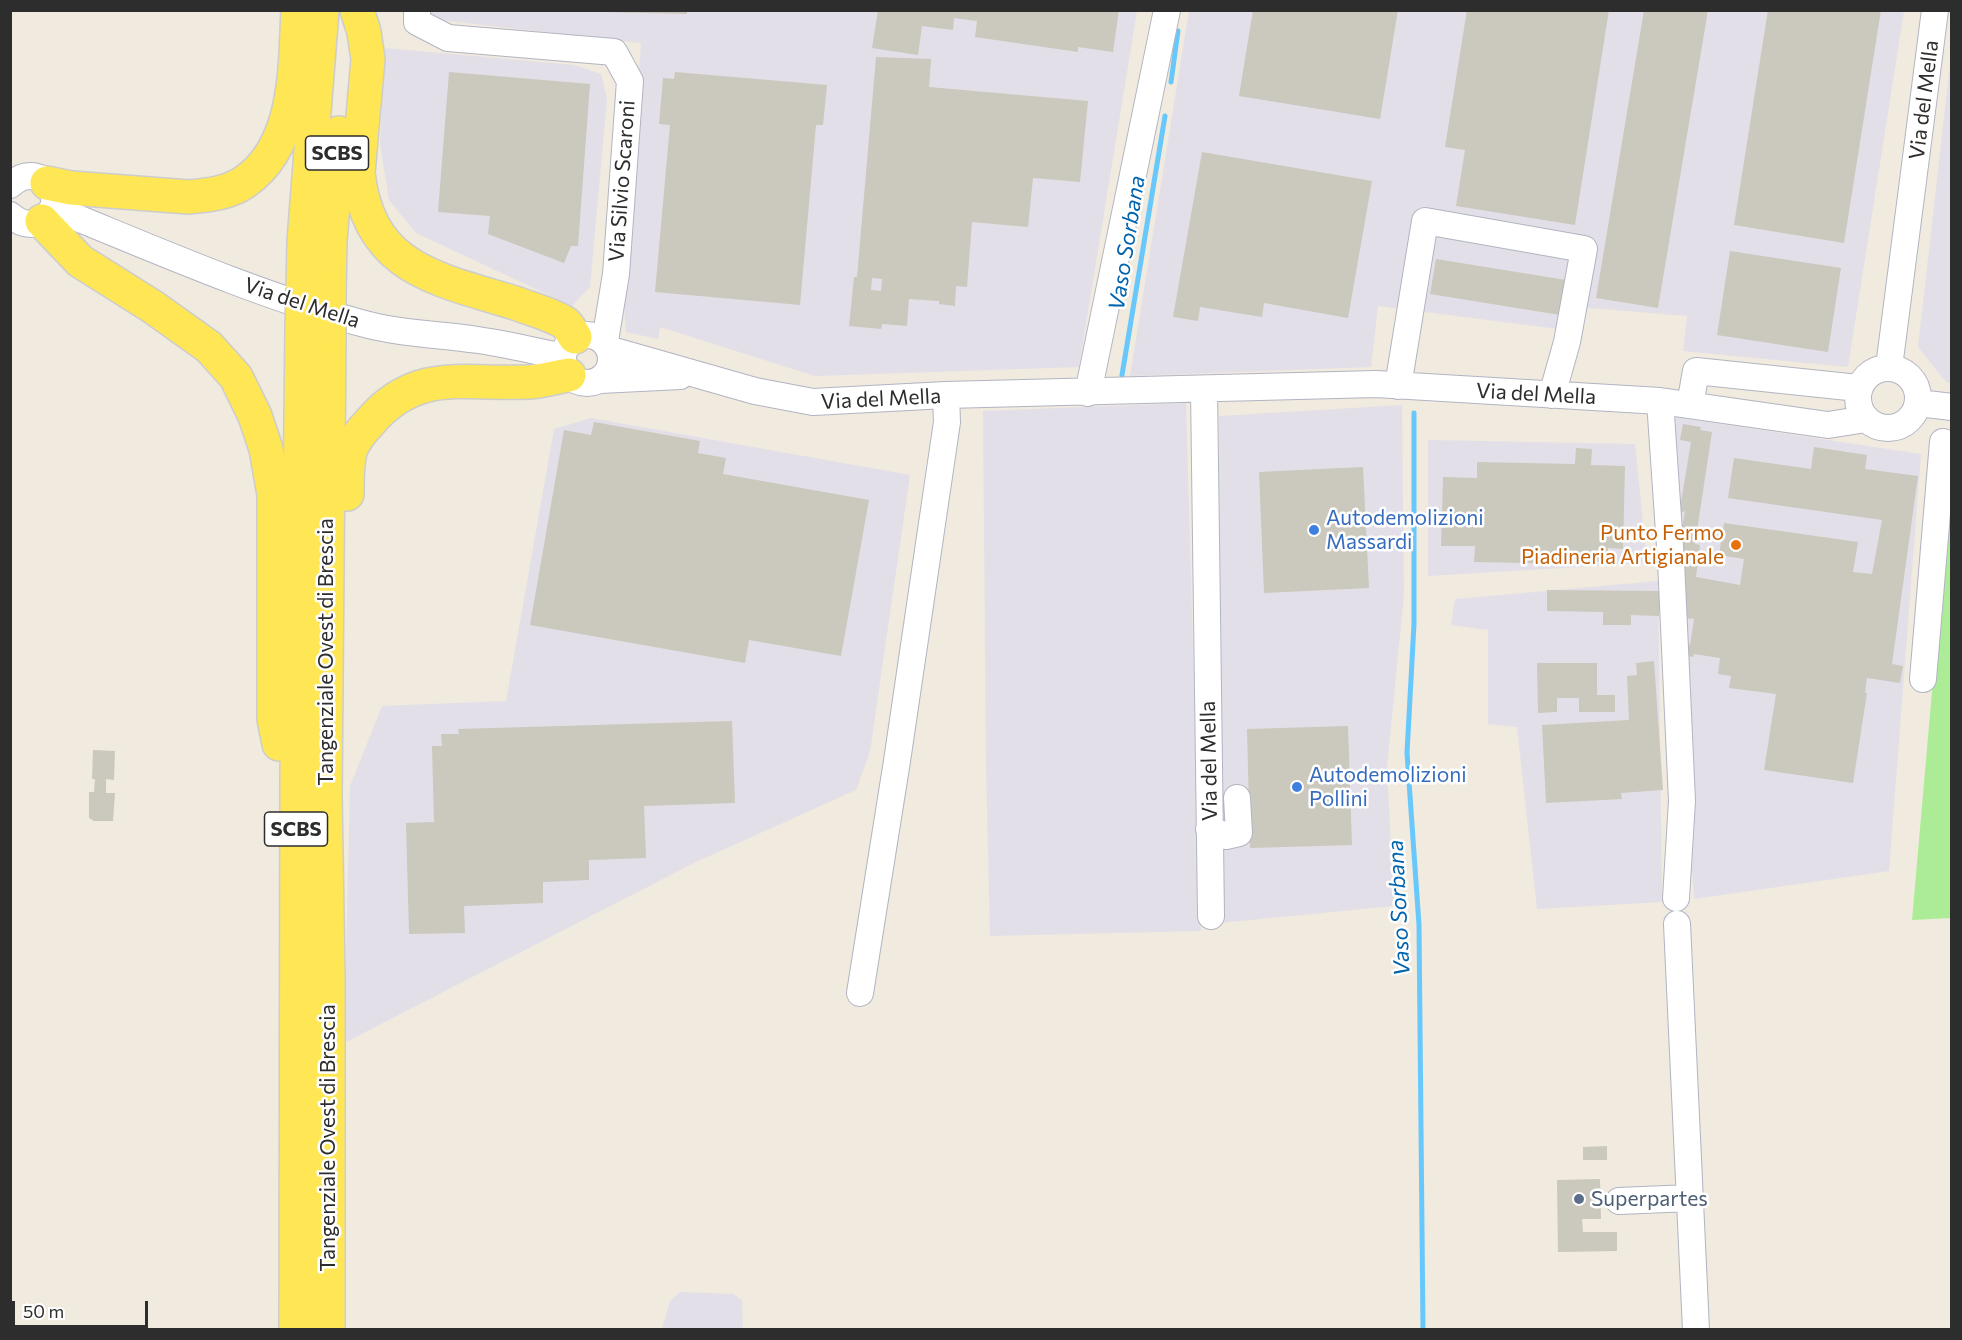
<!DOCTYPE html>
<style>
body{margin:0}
#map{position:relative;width:1962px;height:1340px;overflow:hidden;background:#f0eadf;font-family:Commissioner,sans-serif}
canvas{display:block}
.frame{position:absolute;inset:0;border:12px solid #2d2d2d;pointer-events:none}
.scale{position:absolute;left:12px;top:1301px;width:136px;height:27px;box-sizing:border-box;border:3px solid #2d2d2d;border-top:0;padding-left:8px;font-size:18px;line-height:21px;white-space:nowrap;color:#2d2d2d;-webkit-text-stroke:4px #fff;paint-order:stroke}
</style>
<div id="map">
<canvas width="1962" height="1340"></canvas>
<div class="frame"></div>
<div class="scale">50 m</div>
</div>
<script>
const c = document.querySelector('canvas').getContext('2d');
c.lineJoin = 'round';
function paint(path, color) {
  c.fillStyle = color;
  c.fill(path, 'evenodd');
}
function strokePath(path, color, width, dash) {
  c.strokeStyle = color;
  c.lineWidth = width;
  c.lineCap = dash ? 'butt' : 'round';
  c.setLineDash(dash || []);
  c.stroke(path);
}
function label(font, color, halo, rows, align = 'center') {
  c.font = font + ' Commissioner,sans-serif';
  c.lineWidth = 5;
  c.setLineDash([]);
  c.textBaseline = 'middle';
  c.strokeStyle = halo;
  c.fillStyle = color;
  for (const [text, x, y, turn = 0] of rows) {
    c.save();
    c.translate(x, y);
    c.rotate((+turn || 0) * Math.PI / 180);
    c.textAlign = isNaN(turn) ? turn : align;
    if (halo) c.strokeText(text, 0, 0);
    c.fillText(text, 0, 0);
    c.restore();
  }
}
const industrial = new Path2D(`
 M430 11H1137L1079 367 815 376 660 327 658 339 626 332 623 297 641 43 430 19Z
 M1189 11H1904L1848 367 1683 351 1687 316 1566 306V330L1378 306 1371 367 1130 376Z
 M385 48 574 65 601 74 607 99 590 287 572 306 416 233 389 200 380 144Z
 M1951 55 1952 383H1951L1946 382 1918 347Z
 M1186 403 1201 931 990 936 986 767 983 411Z
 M1402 405 1404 594 1387 768 1394 906 1220 923 1219 416Z
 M1674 417 1921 454 1889 871 1694 899 1672 601Z
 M591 418 910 475 870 752 856 790 696 862 344 1043 350 786 382 706 506 701 554 429Z
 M1428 440 1635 444 1647 563 1428 576Z
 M1658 581 1662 902 1537 909 1517 727 1488 724V630L1451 625 1455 599Z
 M680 1292 733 1294 742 1300 743 1329H662L670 1301Z`);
const green = new Path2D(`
 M1951 475V918L1912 920Z`);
const stream = new Path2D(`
 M1171 82 1178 31
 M1122 375 1165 116
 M1414 413V624L1407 753 1419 925 1423 1330`);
const building = new Path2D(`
 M607 10H687V14L607 12Z
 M878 10H1119L1113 52 1078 47V52L975 37 977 21 954 18 953 30 922 26 918 55 872 48Z
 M1253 10H1398L1380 119 1239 96Z
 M1467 10H1609L1575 225 1456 206 1465 150 1445 147Z
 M1644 10H1708L1658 308 1596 298Z
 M1768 10H1881L1844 243 1734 225Z
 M876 57 931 59 929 87 1088 101 1080 182 1033 178 1028 227 972 222 967 287 956 286 955 306 939 304V301L909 299 907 326 882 324 881 329 849 326 854 277H857ZM872 278 882 279 881 291 871 290Z
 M449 72 590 84 578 246H571L564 263 488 234 490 216 438 212Z
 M675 72 827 85 823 125H816L800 305 655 292 670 125 659 124 663 78 674 79Z
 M1202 152 1372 181 1348 318 1264 303 1262 317 1200 307 1198 321 1173 317Z
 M1730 251 1841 268 1828 352 1717 335Z
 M1436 259 1566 280 1560 315 1430 294Z
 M594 422 700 441 698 453 726 458 723 474 869 500 841 656 749 640 745 663 530 625 564 430 591 435Z
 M1683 424 1701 427 1700 430 1712 432 1695 544 1700 545 1696 577 1740 585 1744 559 1719 555 1724 523 1858 542 1853 572 1872 574 1882 520 1728 498 1734 458 1811 469 1814 447 1867 455 1865 469 1918 476 1892 664 1903 666 1900 683 1867 678 1865 693H1867L1853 783 1764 770 1776 694 1729 688 1731 676 1718 674 1720 658 1694 654 1693 657 1681 655 1683 644 1690 645 1694 619 1684 618 1686 606H1683L1685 564H1683L1684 534H1681L1685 511 1679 514 1691 442 1680 440Z
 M1576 448 1592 449 1591 465 1625 466 1623 549 1608 548 1607 562 1573 561V564L1474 562 1475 546H1441L1443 477 1477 478V462L1575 464Z
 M1363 467 1369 588 1264 593 1259 472Z
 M1547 590 1660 591 1659 616 1631 615V625H1603V612L1547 611Z
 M1654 661 1663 790 1621 793 1622 799 1546 803 1542 725 1629 720 1627 676 1637 675 1636 663Z
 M1537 663H1597V695H1615V712H1579V698H1557V712L1538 713Z
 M732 721 735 803 644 806 646 858 589 860V880L543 882V903L464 906 465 933 409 934 406 823 434 822 432 746H442L441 734H459L458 729Z
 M1348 726 1352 845 1250 848 1247 729Z
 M93 750 115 751 114 780 106 779V793H115L113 821H94L89 818V792H94L95 779H92Z
 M1607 1146V1160H1583V1147Z
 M1600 1179 1601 1219H1582L1583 1232H1617V1251L1558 1252 1557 1180Z`);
const minor = new Path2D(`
 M417 10V22L448 38 614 52 630 81 616 274 605 341
 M10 185C18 178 26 174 37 177 74 187 46 246 10 215
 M53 208C154 249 255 294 361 323 401 334 438 334 478 340 506 344 535 351 563 357
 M563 359a24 24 0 1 1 48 0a24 24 0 1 1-48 0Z
 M611 350 755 391 813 402 946 395 1376 384 1660 401 1828 425 1866 419
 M1889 367 1935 10
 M1858 398a30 30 0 1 1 60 0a30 30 0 1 1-60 0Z
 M600 380 680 376
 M1398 386 1425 221 1584 249 1567 342 1552 395
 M1204 389 1211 916
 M1088 393 1167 10
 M1660 401 1671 561 1682 801 1676 898
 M1918 403 1952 407
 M1690 405 1696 371 1858 388
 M1923 679 1943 442
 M1209 829 1226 836 1239 833 1237 798
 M1677 924 1696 1330
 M860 993 897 761 947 422 946 395
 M1619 1201 1690 1198`);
const major = new Path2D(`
 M357 10 364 32 368 59 358 173C369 271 439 279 518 304 531 309 553 315 565 323 569 326 572 333 575 337
 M47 183 71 188 189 197C209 195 230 193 246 181 298 144 295 67 298 10
 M42 221 80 261 153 307 209 347 236 377 255 416 266 449 274 494V719L279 744
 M303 288 304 241 322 10
 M329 295 330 241 339 133
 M347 494C347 482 347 468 349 457 350 445 362 430 370 422 417 367 465 385 528 382 541 382 555 377 569 375
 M296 1330 297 777 302 329
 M328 1330V975L325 795 329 335`);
const majorBridge = new Path2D(`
 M302 329 303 288
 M329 335V295`);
const markers = [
 [1314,530,6,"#3f7fe0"],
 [1736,545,6,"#e8710a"],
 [1297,787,6,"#3f7fe0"],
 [1579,1199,6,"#5c6f8a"]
];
const shields = [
 [337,153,63],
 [296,829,63]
];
const shieldNames = [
 ["SCBS",337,153],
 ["SCBS",296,829]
];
const streetNames = [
 ["Via del Mella",1924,100,-83],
 ["Via Silvio Scaroni",622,181,-86],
 ["Via del Mella",302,303,18],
 ["Via del Mella",1536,394,3],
 ["Via del Mella",881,399,-3],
 ["Tangenziale Ovest di Brescia",326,652,-90],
 ["Via del Mella",1209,761,-91],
 ["Tangenziale Ovest di Brescia",328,1138,-90]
];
const shopNames = [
 ["Autodemolizioni",1326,518],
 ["Massardi",1326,542],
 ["Autodemolizioni",1309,775],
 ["Pollini",1309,799]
];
const foodNames = [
 ["Punto Fermo",1724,533],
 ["Piadineria Artigianale",1724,557]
];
const serviceNames = [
 ["Superpartes",1591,1199]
];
const waterNames = [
 ["Vaso Sorbana",1127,243,-81],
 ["Vaso Sorbana",1399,908,-93]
];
paint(industrial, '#e3dfe8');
paint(green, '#acec96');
strokePath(stream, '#68c8fc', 5);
paint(building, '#cbc8bd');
strokePath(minor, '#b2b4c2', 28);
strokePath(major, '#cdcdcd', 36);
strokePath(minor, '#fff', 26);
strokePath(major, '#ffe654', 33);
strokePath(majorBridge, '#cdcdcd', 36, []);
strokePath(majorBridge, '#ffe654', 33);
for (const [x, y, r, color] of markers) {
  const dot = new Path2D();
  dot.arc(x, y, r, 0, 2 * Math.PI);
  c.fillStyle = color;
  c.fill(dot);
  strokePath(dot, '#fff', 2);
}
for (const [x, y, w] of shields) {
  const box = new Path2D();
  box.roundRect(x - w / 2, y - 17, w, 34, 4.5);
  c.fillStyle = '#fff';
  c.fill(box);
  strokePath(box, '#2d2d2d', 1.5);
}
label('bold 20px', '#2d2d2d', null, shieldNames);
label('21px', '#2d2d2d', '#fff', streetNames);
label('21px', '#366cbe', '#fff', shopNames, 'left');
label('21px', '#c56008', '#fff', foodNames, 'right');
label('21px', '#4e5e75', '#fff', serviceNames, 'left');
label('italic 22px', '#0063ae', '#fff', waterNames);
</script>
